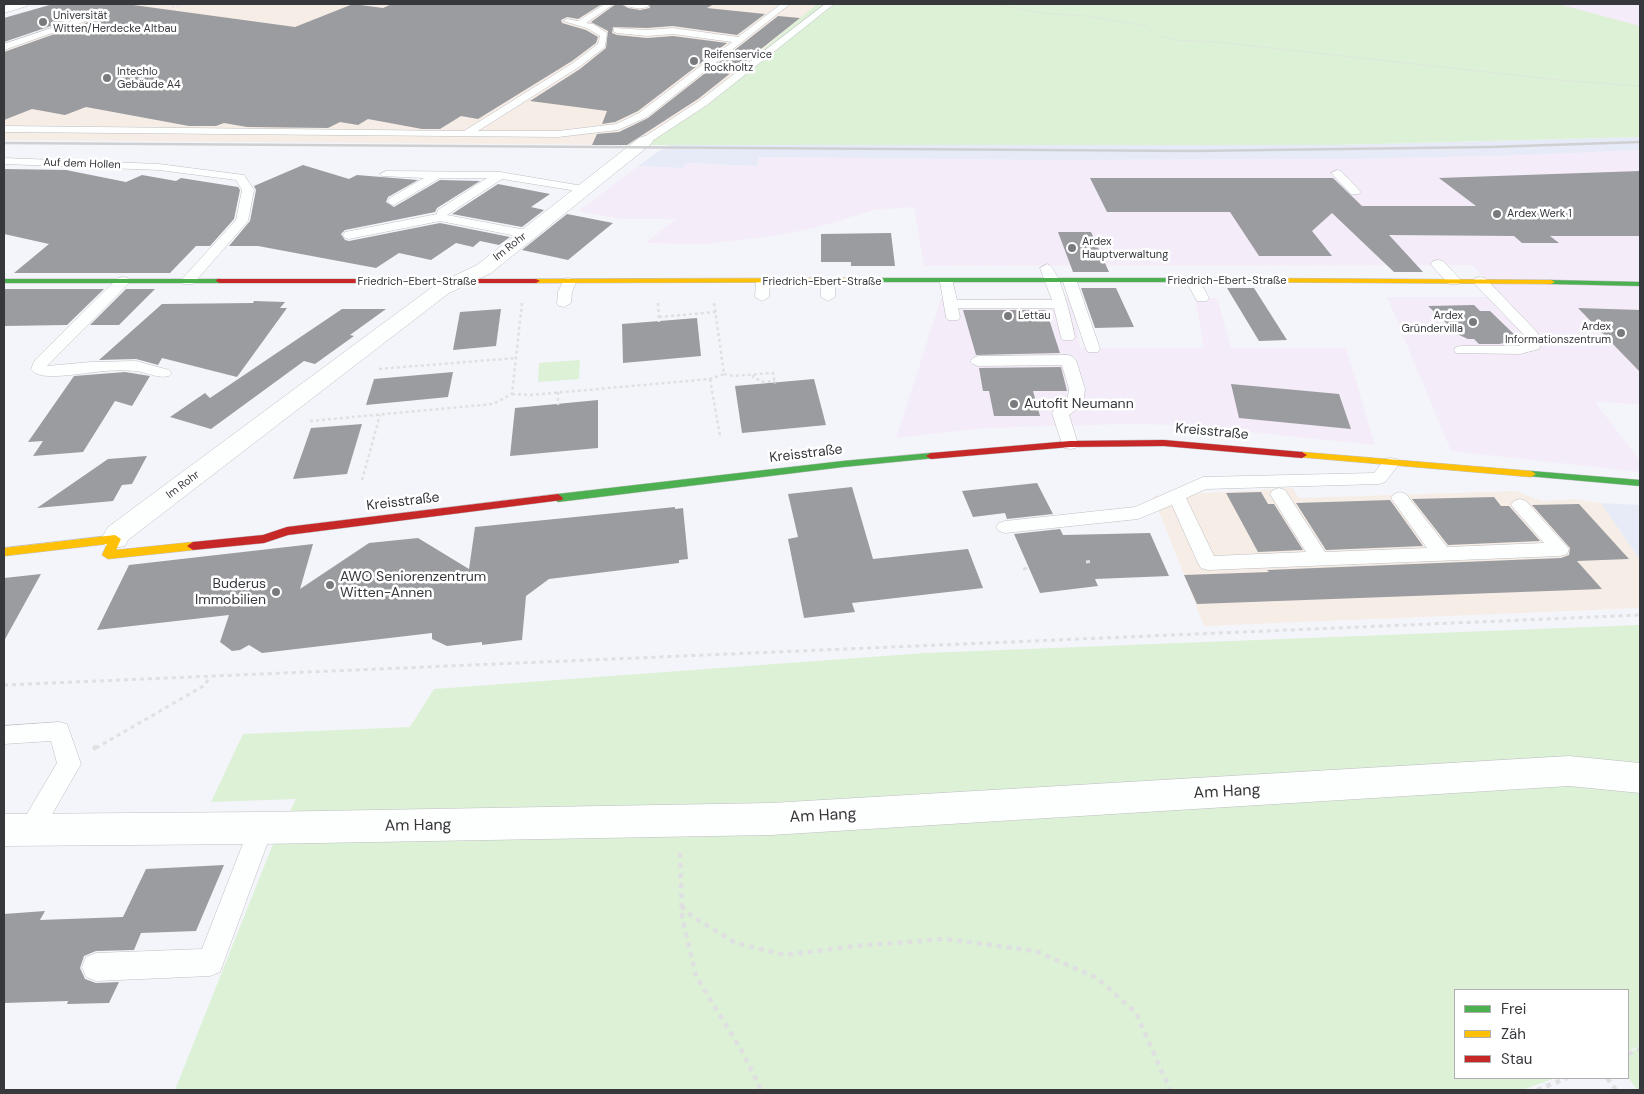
<!DOCTYPE html>
<meta charset="utf-8">
<style>
body{margin:0}
#map{position:relative;width:1644px;height:1094px;overflow:hidden;background:#f4f5fa;font-family:"DM Sans",sans-serif}
canvas{display:block}
.frame{position:absolute;inset:0;border:5px solid #36383c;pointer-events:none}
.legend{position:absolute;left:1454px;top:989px;width:175px;height:90px;box-sizing:border-box;background:#fff;border:1px solid #afafb1;margin:0;padding:6px 9px;list-style:none;font-size:15px;color:#36383c}
.legend li{display:flex;align-items:center;gap:10px;height:25px}
.legend b{width:25px;border:1px solid #afafb1}
</style>
<div id="map">
<canvas width="1644" height="1094"></canvas>
<div class="frame"></div>
<ul class="legend">
<li><b style="height:6px;background:#4caf50"></b>Frei</li>
<li><b style="height:6px;background:#ffc107"></b>Zäh</li>
<li><b style="height:6px;background:#c62828"></b>Stau</li>
</ul>
</div>
<script>
const c = document.querySelector('canvas').getContext('2d');
c.lineJoin = 'round';
function paint(path, color) {
  c.fillStyle = color;
  c.fill(path, 'evenodd');
}
function strokePath(path, color, width, dash) {
  c.strokeStyle = color;
  c.lineWidth = width;
  c.lineCap = dash ? 'butt' : 'round';
  c.setLineDash(dash || []);
  c.stroke(path);
}
function label(font, color, halo, rows, align = 'center') {
  c.font = font + ' "DM Sans",sans-serif';
  c.lineWidth = 5;
  c.setLineDash([]);
  c.textBaseline = 'middle';
  c.strokeStyle = halo;
  c.fillStyle = color;
  for (const [text, x, y, turn = 0] of rows) {
    c.save();
    c.translate(x, y);
    c.rotate((+turn || 0) * Math.PI / 180);
    c.textAlign = isNaN(turn) ? turn : align;
    if (halo) c.strokeText(text, 0, 0);
    c.fillText(text, 0, 0);
    c.restore();
  }
}
const commercial = new Path2D(`
 M1554 4H1640V27Z
 M1640 150V404L1595 402 1640 461V472L1451 451 1387 297H1502L1472 265 924 266 914 207 874 210 818 227 780 235 707 244 645 243 676 219H620L579 211 638 166 683 168 687 163 757 166 759 157 1034 160 1358 159Z
 M1073 298 1080 348H1204L1195 298H1217L1231 348H1346L1375 445 1180 425 1127 424 985 428 896 438 941 299Z`);
const industrial = new Path2D(`
 M50 4H817L700 102 631 145 4 140V44L100 12Z
 M1293 488 1299 498 1516 491 1541 501 1577 499 1601 503 1640 560V608L1204 626 1153 496Z`);
const built = new Path2D(`
 M1640 137V150L1523 155 1358 159 1034 160 759 157 757 166 687 163 683 168 638 166 669 144 1334 145Z
 M1601 503 1640 505V560Z`);
const green = new Path2D(`
 M817 4H1558L1640 26V137L1334 145H631L700 102Z
 M580 360 579 379 538 382 539 363Z
 M1640 625V1046L1628 1051V990H1455V1078H1555L1522 1090H175L271 849 296 799 211 802 243 734 410 727 434 689 925 653Z
 M1640 1048V1090H1637L1628 1077V1052Z`);
const building = new Path2D(`
 M53 4H126L295 27 353 4 383 8 392 4H602L578 19 567 17 561 20 562 23 586 30 598 37 596 43 572 61 478 119 461 116 440 129H422L368 119 358 125 340 122 328 128 247 127 224 123 216 126H189L86 107 65 115 32 109 4 120V52L108 15 107 12 98 10 4 42V18Z
 M616 4H621L628 8 640 10 650 8 649 4H714L707 8 765 14 737 35 673 26 647 28 613 27 612 33 617 35 647 38 673 36 727 43 638 111 615 122 602 124 607 111 530 101 580 69 606 48 608 31 591 22Z
 M778 16 800 18 698 99 627 145H592L597 134 619 132 648 118Z
 M303 165 349 179 357 175 418 180 388 197 386 202 394 207 440 180 480 181 437 208 435 212 345 230 341 234 345 240 349 241 440 223 510 237 499 245 480 241 473 247 456 243 431 260 399 253 376 268 258 246H229L250 221 256 190 254 186Z
 M4 169 66 170 126 182 142 175 176 181 181 178 238 187 240 190 234 219 210 246H196L170 273H14L49 244 4 234Z
 M1640 171V236H1550L1559 243H1522L1514 236 1389 235 1423 272H1394L1332 213 1312 231 1332 256H1259L1230 212H1107L1090 178H1333L1362 206H1476L1439 178Z
 M498 184 550 194 531 207 544 210 522 227 452 214Z
 M567 214 613 223 568 260 522 250Z
 M1058 232H1091L1109 272H1073Z
 M891 233 895 266H851V262H821V234Z
 M1081 288H1116L1134 327 1095 328Z
 M1227 288H1254L1287 340 1259 341Z
 M4 289H104L67 325 4 326Z
 M126 289H155L119 325H90Z
 M254 301 285 302 280 308H287L237 377 162 358 158 365 136 359 99 360 162 304 253 303Z
 M1474 305 1480 311H1490L1520 340 1499 344H1479L1474 339H1468L1459 335 1428 306Z
 M1578 308 1640 310V372Z
 M342 309H386L350 335 354 336 315 364 304 361 211 429 170 417 205 393 210 398Z
 M501 309 496 346 453 350 460 312Z
 M963 310H1046L1060 353 976 355Z
 M697 318 701 356 623 363 622 324Z
 M1061 367 1067 391H1033L1040 416H994L989 391H983L979 368Z
 M125 372 150 376 132 406 115 401 83 452 33 456 43 441 28 442 74 376Z
 M453 372 448 397 366 405 374 379Z
 M814 379 826 425 742 433 735 386Z
 M1231 384 1339 394 1351 429 1239 418Z
 M598 400V448L510 456 515 408Z
 M362 424 347 474 293 479 311 428Z
 M147 456 132 484 122 485 113 501 37 508 108 459Z
 M1037 483 1053 514 1007 519 1005 513 973 517 962 491Z
 M852 487 873 559 968 549 983 588 852 603 855 612 804 618 788 539 798 537 788 494Z
 M1261 492 1268 504H1274L1303 550 1258 552 1226 493Z
 M1494 497 1501 506H1509L1540 541 1448 545 1412 499Z
 M1390 500 1423 546 1326 550 1296 503Z
 M1579 504 1629 559 1577 561 1602 589 1197 604 1184 575 1269 572 1267 570 1561 558 1569 555 1570 548 1532 505Z
 M675 507V509L683 508 688 559 679 560V563L549 579 526 596 522 640 482 645V642L447 646 432 639V633L262 653 249 645 240 650 232 651 220 642 229 615 97 630 129 565 313 544 300 589 369 543 418 538 469 569 475 527Z
 M1060 529 1063 535 1150 533 1169 576 1095 579 1098 586 1040 593 1014 534Z
 M41 574 4 641V578Z
 M224 865 196 931 141 933 134 950 96 951 84 956 80 968 85 979 96 983 119 982 109 1003 67 1004 68 1001 4 1003V914L45 911 40 920 123 917 146 869Z`);
const pathFar3 = new Path2D(`
 M993 4 1040 13 1085 16 1147 26 1160 36 1175 40 1216 42 1569 81 1640 86
 M172 7 186 4`);
const pathFar2 = new Path2D(`
 M658 303 659 322
 M659 317 716 312
 M379 369 516 358
 M724 374 733 376 773 373 775 384
 M754 375 753 377 764 382 775 381
 M710 379 720 436
 M558 392V405
 M512 394 530 395 710 379 724 374 714 302
 M310 421 493 404 512 394 522 303
 M362 480 380 415`);
const pathFar1 = new Path2D(`
 M1086 562 1093 561
 M1023 569 1030 568
 M4 685 1640 615
 M96 748 205 685 210 676`);
const path = new Path2D(`
 M93 749 98 746
 M680 853 682 917 696 976 743 1053 761 1090
 M681 906 693 917 736 943 785 955 855 946 945 939 1036 951 1097 978 1136 1013 1170 1090
 M1628 1054 1640 1049
 M1607 1078 1616 1090
 M1537 1090 1567 1078`);
const lane = new Path2D(`
 M605 4H614L586 23 593 24 607 33 605 47 579 67 478 131H558L616 124 639 113 732 42 673 34 647 36 617 33 614 32V28L647 30 673 28 738 37 781 4H790L647 117 618 130 558 137 4 132V126L464 131 573 63 598 44 600 36 587 28 563 21 567 19 578 21Z
 M623 4H646L649 6C643 10 629 8 623 4Z
 M825 4H834L707 105 649 143H641L640 141 641 139 699 101Z
 M99 12 106 14 4 50V44Z
 M4 158 159 164 244 175 254 190 248 221 193 284H183L181 281 183 278 236 220 242 190 236 180 159 170 4 164Z
 M1337 170 1341 171 1359 190 1361 192 1359 194H1351L1333 175 1331 173Z
 M386 171 500 172 583 186 589 189 583 192 502 179 447 215 531 231 533 234 531 237 527 238 440 221 349 239 345 238 343 235 345 232 437 214 438 210 487 178H440L394 205 390 204 388 201 390 198 424 178 382 176 380 174Z
 M1438 260 1443 261 1459 278 1461 281 1459 284H1449L1433 267 1431 264 1433 261Z
 M1047 264C1060 267 1072 323 1075 337L1073 340H1063L1061 337 1054 308H958L960 317 958 320H948L946 317 940 282 942 279H952L957 300H1052L1040 268Z
 M123 277 128 278 130 281 128 284 47 366 91 362 136 361 169 370 172 373 169 376C158 379 147 372 135 371 109 368 83 375 57 376 48 376 37 377 31 369L35 360 118 278Z
 M1193 277 1198 278 1209 298 1207 301H1197L1186 281Z
 M1480 277 1485 278 1536 331 1542 341 1539 349 1520 354 1456 353 1454 350 1456 347 1461 346H1519L1527 343 1525 336 1475 284 1473 281 1475 278Z
 M569 278 576 282 572 292 571 303 564 307 559 306 557 303 558 292 564 279Z
 M763 278 770 282 769 297 762 301 755 297 756 282Z
 M828 278 835 282V297L828 301 821 297V282Z
 M1070 278 1077 282 1100 349 1098 352H1088L1086 349 1063 282Z
 M1068 355 1073 357 1076 360 1085 389 1083 405 1069 415 1078 444 1076 448 1070 449 1064 448 1062 444 1052 413 1054 410 1067 403 1069 389 1062 365 978 366 973 364 970 361 973 358 978 356Z
 M1391 458 1397 459 1400 463 1385 482 1379 484 1206 489 1186 498 1214 556 1306 552 1270 494 1273 490 1279 488 1285 490 1325 552 1427 548 1391 498 1394 494 1400 492 1406 494 1447 547 1544 543 1511 505 1514 501 1520 499 1526 501 1569 549 1567 554 1560 556 1208 570 1201 568 1198 563 1172 505 1138 519 1005 533 999 531 996 527 999 523 1005 521 1135 507 1203 477 1374 473 1385 459Z
 M59 722 67 724 81 764 39 837 30 840 21 837 18 829 57 763 51 741 4 744V726Z
 M261 817 270 820 273 828 220 972 210 976 96 981 86 977 82 967 86 957 96 953 202 949 249 828 252 820Z`);
const street = new Path2D(`
 M12 4H29L27 6 4 13V6Z
 M645 136 651 138 653 141 651 144 491 273 449 293 128 540 125 546 115 548 105 546 101 539 108 527 435 285 477 265 639 138Z
 M1569 756 1640 763V793L1569 786 771 835 261 844 4 846V814L261 812 771 803Z`);
const fast = new Path2D(`
 M870 278H1237L1241 280 1237 282H873L869 280Z
 M4 279H220L224 281 220 283H4Z
 M1548 280 1640 282V286L1551 284H1548Z
 M931 453 936 456 935 458 843 467 558 502 553 498 558 494 843 461Z
 M1531 471 1640 480V486L1527 476 1526 474 1527 472Z`);
const slow = new Path2D(`
 M873 278 877 280 876 282 536 283 532 281 536 279Z
 M1234 278 1551 280 1555 282 1551 284 1237 282 1233 280Z
 M1302 452 1531 471 1536 474 1531 477 1298 457 1297 455 1298 453Z
 M115 535 121 539 116 550 193 542 199 546 193 550 108 559 102 555 107 544 4 556V548Z`);
const jam = new Path2D(`
 M217 279H536L540 281 536 283H220L216 281Z
 M1164 440 1302 452 1307 455 1302 458 1164 446 1070 447 931 459 926 456 931 453 1070 441Z
 M558 494 563 498 562 500 288 535 264 543 193 550 187 546 193 542 263 535 287 527Z`);
const rail = new Path2D(`
 M4 143 1193 151 1490 147 1640 142`);
const markers = [
 [43,22,5,"#787a7e"],
 [694,61,5,"#787a7e"],
 [107,78,5,"#787a7e"],
 [1497,214,5,"#787a7e"],
 [1072,248,5,"#787a7e"],
 [1008,316,5,"#787a7e"],
 [1473,322,5,"#787a7e"],
 [1621,333,5,"#787a7e"],
 [1014,404,5,"#787a7e"],
 [330,585,5,"#787a7e"],
 [276,592,5,"#787a7e"]
];
const farPoinames = [
 ["Universität",53,16],
 ["Witten/Herdecke Altbau",53,29],
 ["Reifenservice",704,55],
 ["Rockholtz",704,68],
 ["Intechlo",117,72],
 ["Gebäude A4",117,85],
 ["Ardex Werk 1",1507,214],
 ["Ardex",1082,242],
 ["Hauptverwaltung",1082,255],
 ["Lettau",1018,316],
 ["Ardex",1463,316,"right"],
 ["Gründervilla",1463,329,"right"],
 ["Ardex",1611,327,"right"],
 ["Informationszentrum",1611,340,"right"]
];
const farStreetnames = [
 ["Auf dem Hollen",82,164,2],
 ["Im Rohr",510,247,-38],
 ["Friedrich-Ebert-Straße",1227,281],
 ["Friedrich-Ebert-Straße",417,282],
 ["Friedrich-Ebert-Straße",822,282],
 ["Im Rohr",183,485,-37]
];
const poiNames = [
 ["Autofit Neumann",1024,404],
 ["AWO Seniorenzentrum",340,577],
 ["Witten-Annen",340,593],
 ["Buderus",266,584,"right"],
 ["Immobilien",266,600,"right"]
];
const streetNames = [
 ["Kreisstraße",1212,432,5],
 ["Kreisstraße",806,454,-7],
 ["Kreisstraße",403,502,-7]
];
const nearStreetnames = [
 ["Am Hang",1227,792,-3],
 ["Am Hang",823,816,-3],
 ["Am Hang",418,826,-1]
];
paint(commercial, '#f4ecf8');
paint(industrial, '#f6ede6');
paint(built, '#e7ebf7');
paint(green, '#ddf1d6');
paint(building, '#9b9ca0');
strokePath(lane, '#bebfc3', 1);
strokePath(street, '#bebfc3', 1);
strokePath(fast, '#bebfc3', 1);
strokePath(slow, '#bebfc3', 1);
strokePath(jam, '#bebfc3', 1);
strokePath(pathFar3, '#dfe0e1', 1, [2, 2]);
strokePath(pathFar2, '#dfe0e1', 2.5, [3, 3]);
strokePath(pathFar1, '#dfe0e1', 3, [4, 4]);
strokePath(path, '#dfe0e1', 4.5, [5, 5]);
paint(lane, '#fdfefe');
paint(street, '#fdfefe');
paint(fast, '#4caf50');
paint(slow, '#ffc107');
paint(jam, '#c62828');
strokePath(rail, '#cfd0d1', 2.5);
for (const [x, y, r, color] of markers) {
  const dot = new Path2D();
  dot.arc(x, y, r, 0, 2 * Math.PI);
  c.fillStyle = color;
  c.fill(dot);
  strokePath(dot, '#fff', 2);
}
label('11px', '#36383c', '#fff', farPoinames, 'left');
label('11px', '#36383c', '#fff', farStreetnames);
label('14px', '#36383c', '#fff', poiNames, 'left');
label('14px', '#36383c', '#fff', streetNames);
label('16px', '#36383c', '#fff', nearStreetnames);
</script>
